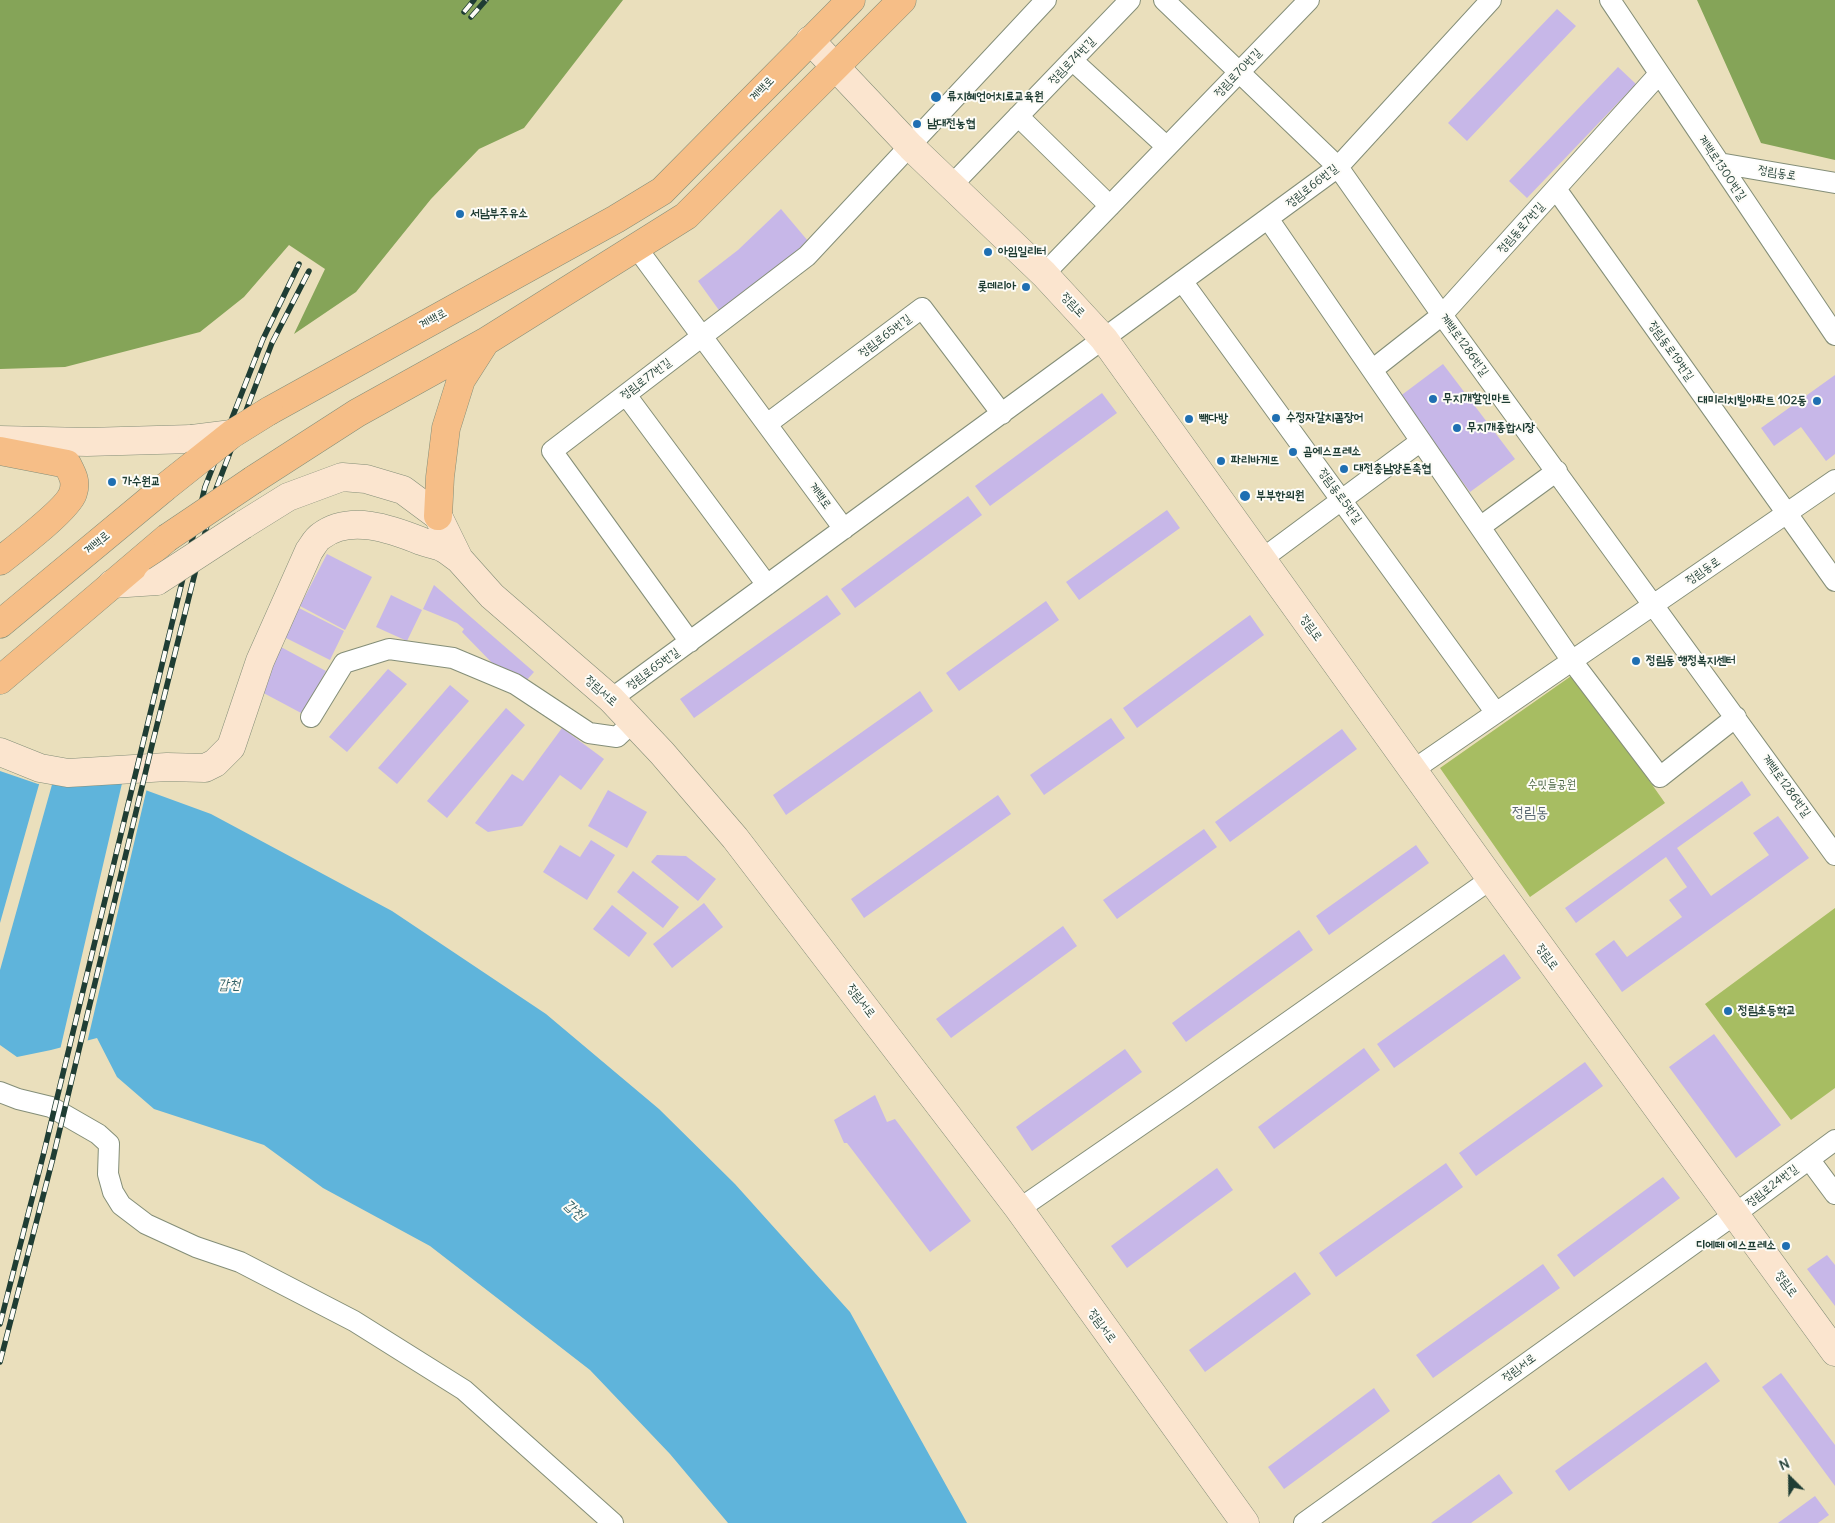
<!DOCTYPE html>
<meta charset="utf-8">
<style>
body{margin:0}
#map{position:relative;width:1835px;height:1523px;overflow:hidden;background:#eadfbc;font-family:Delius,sans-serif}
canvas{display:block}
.north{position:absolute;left:1765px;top:1453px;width:50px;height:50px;-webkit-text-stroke:4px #fdfcf7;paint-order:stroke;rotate:337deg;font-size:14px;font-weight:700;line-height:20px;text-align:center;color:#1f3d34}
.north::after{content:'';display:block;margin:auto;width:18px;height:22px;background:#1f3d34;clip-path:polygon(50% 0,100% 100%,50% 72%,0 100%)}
</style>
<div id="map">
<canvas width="1835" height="1523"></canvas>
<div class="north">N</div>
</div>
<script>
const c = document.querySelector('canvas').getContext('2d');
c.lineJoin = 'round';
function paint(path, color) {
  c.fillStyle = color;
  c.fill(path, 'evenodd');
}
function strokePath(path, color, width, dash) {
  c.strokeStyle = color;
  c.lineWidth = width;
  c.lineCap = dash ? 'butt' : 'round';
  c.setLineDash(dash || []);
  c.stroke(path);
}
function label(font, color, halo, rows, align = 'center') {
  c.font = font + ' Delius,"Poor Story",sans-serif';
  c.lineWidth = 4;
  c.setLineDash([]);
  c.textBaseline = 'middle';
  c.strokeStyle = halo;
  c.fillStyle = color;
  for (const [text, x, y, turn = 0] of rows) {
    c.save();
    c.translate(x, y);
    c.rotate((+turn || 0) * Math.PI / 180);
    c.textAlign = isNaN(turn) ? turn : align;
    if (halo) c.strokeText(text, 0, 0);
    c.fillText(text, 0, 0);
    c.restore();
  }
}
const green = new Path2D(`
 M1574 674 1665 803 1530 897 1440 768Z
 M1835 908V1088L1791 1120 1705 1004Z`);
const forest = new Path2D(`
 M0 0H623L524 128 479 149 431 199 356 292 294 334 325 269 289 245 244 297 200 332 65 367 0 369Z
 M1697 0H1835V160L1761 143Z`);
const water = new Path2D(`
 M0 771 38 784 118 780 211 814 392 911 546 1014 659 1109 735 1184 850 1312 967 1523H728L670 1454 590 1370 430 1246 323 1188 264 1145 154 1109 117 1077 97 1038 51 1050 17 1057 0 1045Z`);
const pier = new Path2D(`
 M123 779 147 788 87 1043 60 1050Z
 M40 781H53L0 970V923Z`);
const building = new Path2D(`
 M1557 9 1576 26 1467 141 1448 123Z
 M1618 67 1636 84 1527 198 1509 181Z
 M781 209 808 241 767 281 721 313 698 281 738 250Z
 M1443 364 1515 459 1470 492 1399 397Z
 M1835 375V454L1826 461 1801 427 1774 446 1761 428Z
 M1102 393 1117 413 990 506 975 486Z
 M968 496 982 515 855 608 841 589Z
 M1167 510 1180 528 1079 600 1066 582Z
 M327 554 372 577 345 630 300 606Z
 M434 585 534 672 526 681 496 667 462 632 464 629 457 623 423 609Z
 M391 595 422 610 407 641 376 627Z
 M827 595 841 614 694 718 680 699Z
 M1046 601 1059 620 959 691 946 673Z
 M299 608 344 631 330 660 284 637Z
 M1250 615 1264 635 1137 728 1123 708Z
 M279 646 326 671 303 714 256 689Z
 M388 669 407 684 347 752 329 737Z
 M450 685 469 701 397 784 378 768Z
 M920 691 933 711 786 815 773 795Z
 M506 708 525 725 447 818 427 801Z
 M1111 718 1125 738 1044 795 1030 775Z
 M562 728 604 759 581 790 560 775 522 826 488 832 475 823 512 774 523 781Z
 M1342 729 1357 749 1230 842 1215 822Z
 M1742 781 1751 795 1677 848 1711 896 1769 855 1753 833 1778 816 1809 858 1622 992 1595 954 1614 940 1627 957 1682 917 1669 900 1687 887 1666 857 1576 923 1565 908Z
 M608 790 647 812 627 848 588 826Z
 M998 795 1011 814 864 918 851 899Z
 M1204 829 1217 847 1117 919 1103 900Z
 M591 840 615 855 587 900 543 872 560 845 580 857Z
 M1416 845 1429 863 1329 935 1316 916Z
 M657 855 686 856 716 879 698 901 651 862Z
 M633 871 679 907 663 928 617 892Z
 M704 903 723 927 672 968 653 944Z
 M612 905 647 933 629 957 593 929Z
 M1063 926 1077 946 951 1038 936 1019Z
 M1299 930 1313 950 1186 1042 1172 1023Z
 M1504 954 1521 978 1394 1068 1377 1044Z
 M1714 1034 1781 1125 1736 1158 1669 1067Z
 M1364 1048 1380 1070 1274 1149 1258 1127Z
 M1125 1049 1142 1072 1032 1151 1016 1127Z
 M1585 1062 1603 1086 1476 1176 1459 1153Z
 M875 1095 887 1122 895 1119 971 1221 930 1252 847 1143H844L834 1120Z
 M1446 1163 1463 1187 1336 1277 1319 1253Z
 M1217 1168 1233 1190 1127 1268 1111 1246Z
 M1663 1177 1680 1198 1574 1277 1557 1255Z
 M1827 1255 1835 1265V1306L1807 1269Z
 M1543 1264 1560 1288 1433 1378 1416 1355Z
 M1295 1272 1311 1294 1205 1372 1189 1350Z
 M1706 1362 1720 1381 1569 1491 1555 1471Z
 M1781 1373 1835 1445V1486L1762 1387Z
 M1374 1388 1390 1411 1284 1489 1268 1467Z
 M1499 1474 1513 1493 1471 1523H1431Z
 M1815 1496 1829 1515 1818 1523H1778Z`);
const street = new Path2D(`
 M1164 0 1338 167 1442 315 1835 855
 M1610 0 1835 335
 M1072 60 1167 147
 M1018 116 1110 206
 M1719 163 1835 183
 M951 186 1130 0
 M1556 189 1835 581
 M1269 220 1572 661 1660 777 1736 717
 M636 247 844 529
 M1044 274 1309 0
 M1182 281 1496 713
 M1372 370 1442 315 1659 74
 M626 395 767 585
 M767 424 922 308 1002 414
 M1480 527 1557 471
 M1262 559 1421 441
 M690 642 552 451 807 256 1046 0
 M611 699 1338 167 1491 0
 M311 717 344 663 389 649 453 658 515 684 589 733 617 737 633 722
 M1413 770 1835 480
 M0 1092 18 1099 51 1107 98 1134 109 1144 108 1174 113 1192 121 1205 146 1224 196 1247 240 1262 354 1321 464 1390 613 1523
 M1809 1159 1835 1194
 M1019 1209 1183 1096 1491 879
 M1304 1523 1735 1214 1835 1140`);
const secondary = new Path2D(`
 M810 40 911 147 1044 274 1104 339 1491 879 1835 1352
 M0 440 87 442 192 439
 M243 525 288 497 342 477 366 479 403 490 438 516 459 559 492 596 611 699 662 753 735 838 1019 1209 1245 1523
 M112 584 157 581
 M0 752 40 768 68 773 167 767 205 768 215 763 231 747 260 661 309 551C312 547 316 539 321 536 350 514 391 529 421 541 428 544 436 544 443 548 449 551 454 556 459 559`);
const primary = new Path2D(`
 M269 411 616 219 662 191 851 0
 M0 451 67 464C72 474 77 481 73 493 68 509 15 549 0 561
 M253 480 357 413 485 342 686 216 902 0
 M438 516 440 477 446 428 461 380 484 344
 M0 624 164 488
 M0 680 167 538`);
const rail = new Path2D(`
 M464 12 474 0
 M471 17 486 0
 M0 1324 43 1156 205 487 263 339 299 264
 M0 1362 53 1158 153 741 216 489 272 343 309 271`);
const secondaryBridge = new Path2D(`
 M192 439 232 434
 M157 581 243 525`);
const primaryBridge = new Path2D(`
 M164 488 232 434 269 411
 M167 538 253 480`);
const markers = [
 [936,97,6,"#1f6fb2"],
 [917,124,5,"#1f6fb2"],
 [460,214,5,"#1f6fb2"],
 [988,252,5,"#1f6fb2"],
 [1026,287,5,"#1f6fb2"],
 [1433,399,5,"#1f6fb2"],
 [1817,401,5,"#1f6fb2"],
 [1276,418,5,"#1f6fb2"],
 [1189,419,5,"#1f6fb2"],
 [1457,428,5,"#1f6fb2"],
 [1293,452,5,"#1f6fb2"],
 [1221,461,5,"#1f6fb2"],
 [1344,469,5,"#1f6fb2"],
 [112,482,5,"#1f6fb2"],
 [1245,496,6,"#1f6fb2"],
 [1636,661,5,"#1f6fb2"],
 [1728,1011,5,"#1f6fb2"],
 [1786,1246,5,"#1f6fb2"]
];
const streetNames = [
 ["정림로74번길",1072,61,-46],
 ["정림로70번길",1238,73,-46],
 ["계백로",762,89,-46],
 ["계백로1300번길",1722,168,56],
 ["정림동로",1777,173,10],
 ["정림로66번길",1312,186,-38],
 ["정림동로7번길",1521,228,-48],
 ["정림로",1073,305,47],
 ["계백로",433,319,-29],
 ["정림로65번길",885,336,-37],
 ["계백로1286번길",1464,345,54],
 ["정림동로19번길",1671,351,55],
 ["정림로77번길",646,379,-37],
 ["계백로",820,496,54],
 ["정림동로5번길",1340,496,54],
 ["계백로",97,543,-39],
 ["정림동로",1703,571,-34],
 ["정림로",1311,628,54],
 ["정림로65번길",653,669,-36],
 ["정림서로",601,691,42],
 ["계백로1286번길",1786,786,54],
 ["정림로",1547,957,54],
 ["정림서로",861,1001,53],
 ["정림로24번길",1772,1186,-37],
 ["정림로",1786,1284,54],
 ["정림서로",1102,1326,54],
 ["정림서로",1519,1368,-36]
];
const poiNames = [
 ["류지혜언어치료교육원",947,97],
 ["남대전농협",927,124],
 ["서남부주유소",470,214],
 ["아임일리터",998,252],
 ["롯데리아",1016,287,"right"],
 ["무지개할인마트",1443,399],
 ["대미리치빌아파트 102동",1807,401,"right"],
 ["수정자갈치꼼장어",1286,418],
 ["빽다방",1199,419],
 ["무지개종합시장",1467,428],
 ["곰에스프레소",1303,452],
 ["파리바게뜨",1231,461],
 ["대전충남양돈축협",1354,469],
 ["가수원교",122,482],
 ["부부한의원",1256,496],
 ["정림동 행정복지센터",1646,661],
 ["정림초등학교",1738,1011],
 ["디에떼 에스프레소",1776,1246,"right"]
];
const parkNames = [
 ["수밋들공원",1552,785]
];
const waterNames = [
 ["갑천",229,985],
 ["갑천",574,1210,42]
];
const quarterNames = [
 ["정림동",1530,813]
];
paint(green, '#a7bd62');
paint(forest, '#85a458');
paint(water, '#5fb4db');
paint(pier, '#eadfbc');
paint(building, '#c7b7e8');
strokePath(street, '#848e78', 22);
strokePath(secondary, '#848e78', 29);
strokePath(primary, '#848e78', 29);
strokePath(street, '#fff', 20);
strokePath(secondary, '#fbe5cf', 28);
strokePath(primary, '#f6be87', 28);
strokePath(rail, '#1f3d34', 5.5);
strokePath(rail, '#fdfcf7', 4, [11]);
strokePath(secondaryBridge, '#848e78', 29, []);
strokePath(primaryBridge, '#848e78', 29, []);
strokePath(secondaryBridge, '#fbe5cf', 28);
strokePath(primaryBridge, '#f6be87', 28);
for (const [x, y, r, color] of markers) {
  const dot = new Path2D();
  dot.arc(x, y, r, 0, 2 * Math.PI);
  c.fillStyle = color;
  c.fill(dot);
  strokePath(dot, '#fdfcf7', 2);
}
label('12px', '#1f3d34', '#fdfcf7', streetNames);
label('bold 12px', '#1f3d34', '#fdfcf7', poiNames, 'left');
label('12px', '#486342', '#fdfcf7', parkNames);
label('italic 14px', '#326166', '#fdfcf7', waterNames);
label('15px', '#5a6873', '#fdfcf7', quarterNames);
</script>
